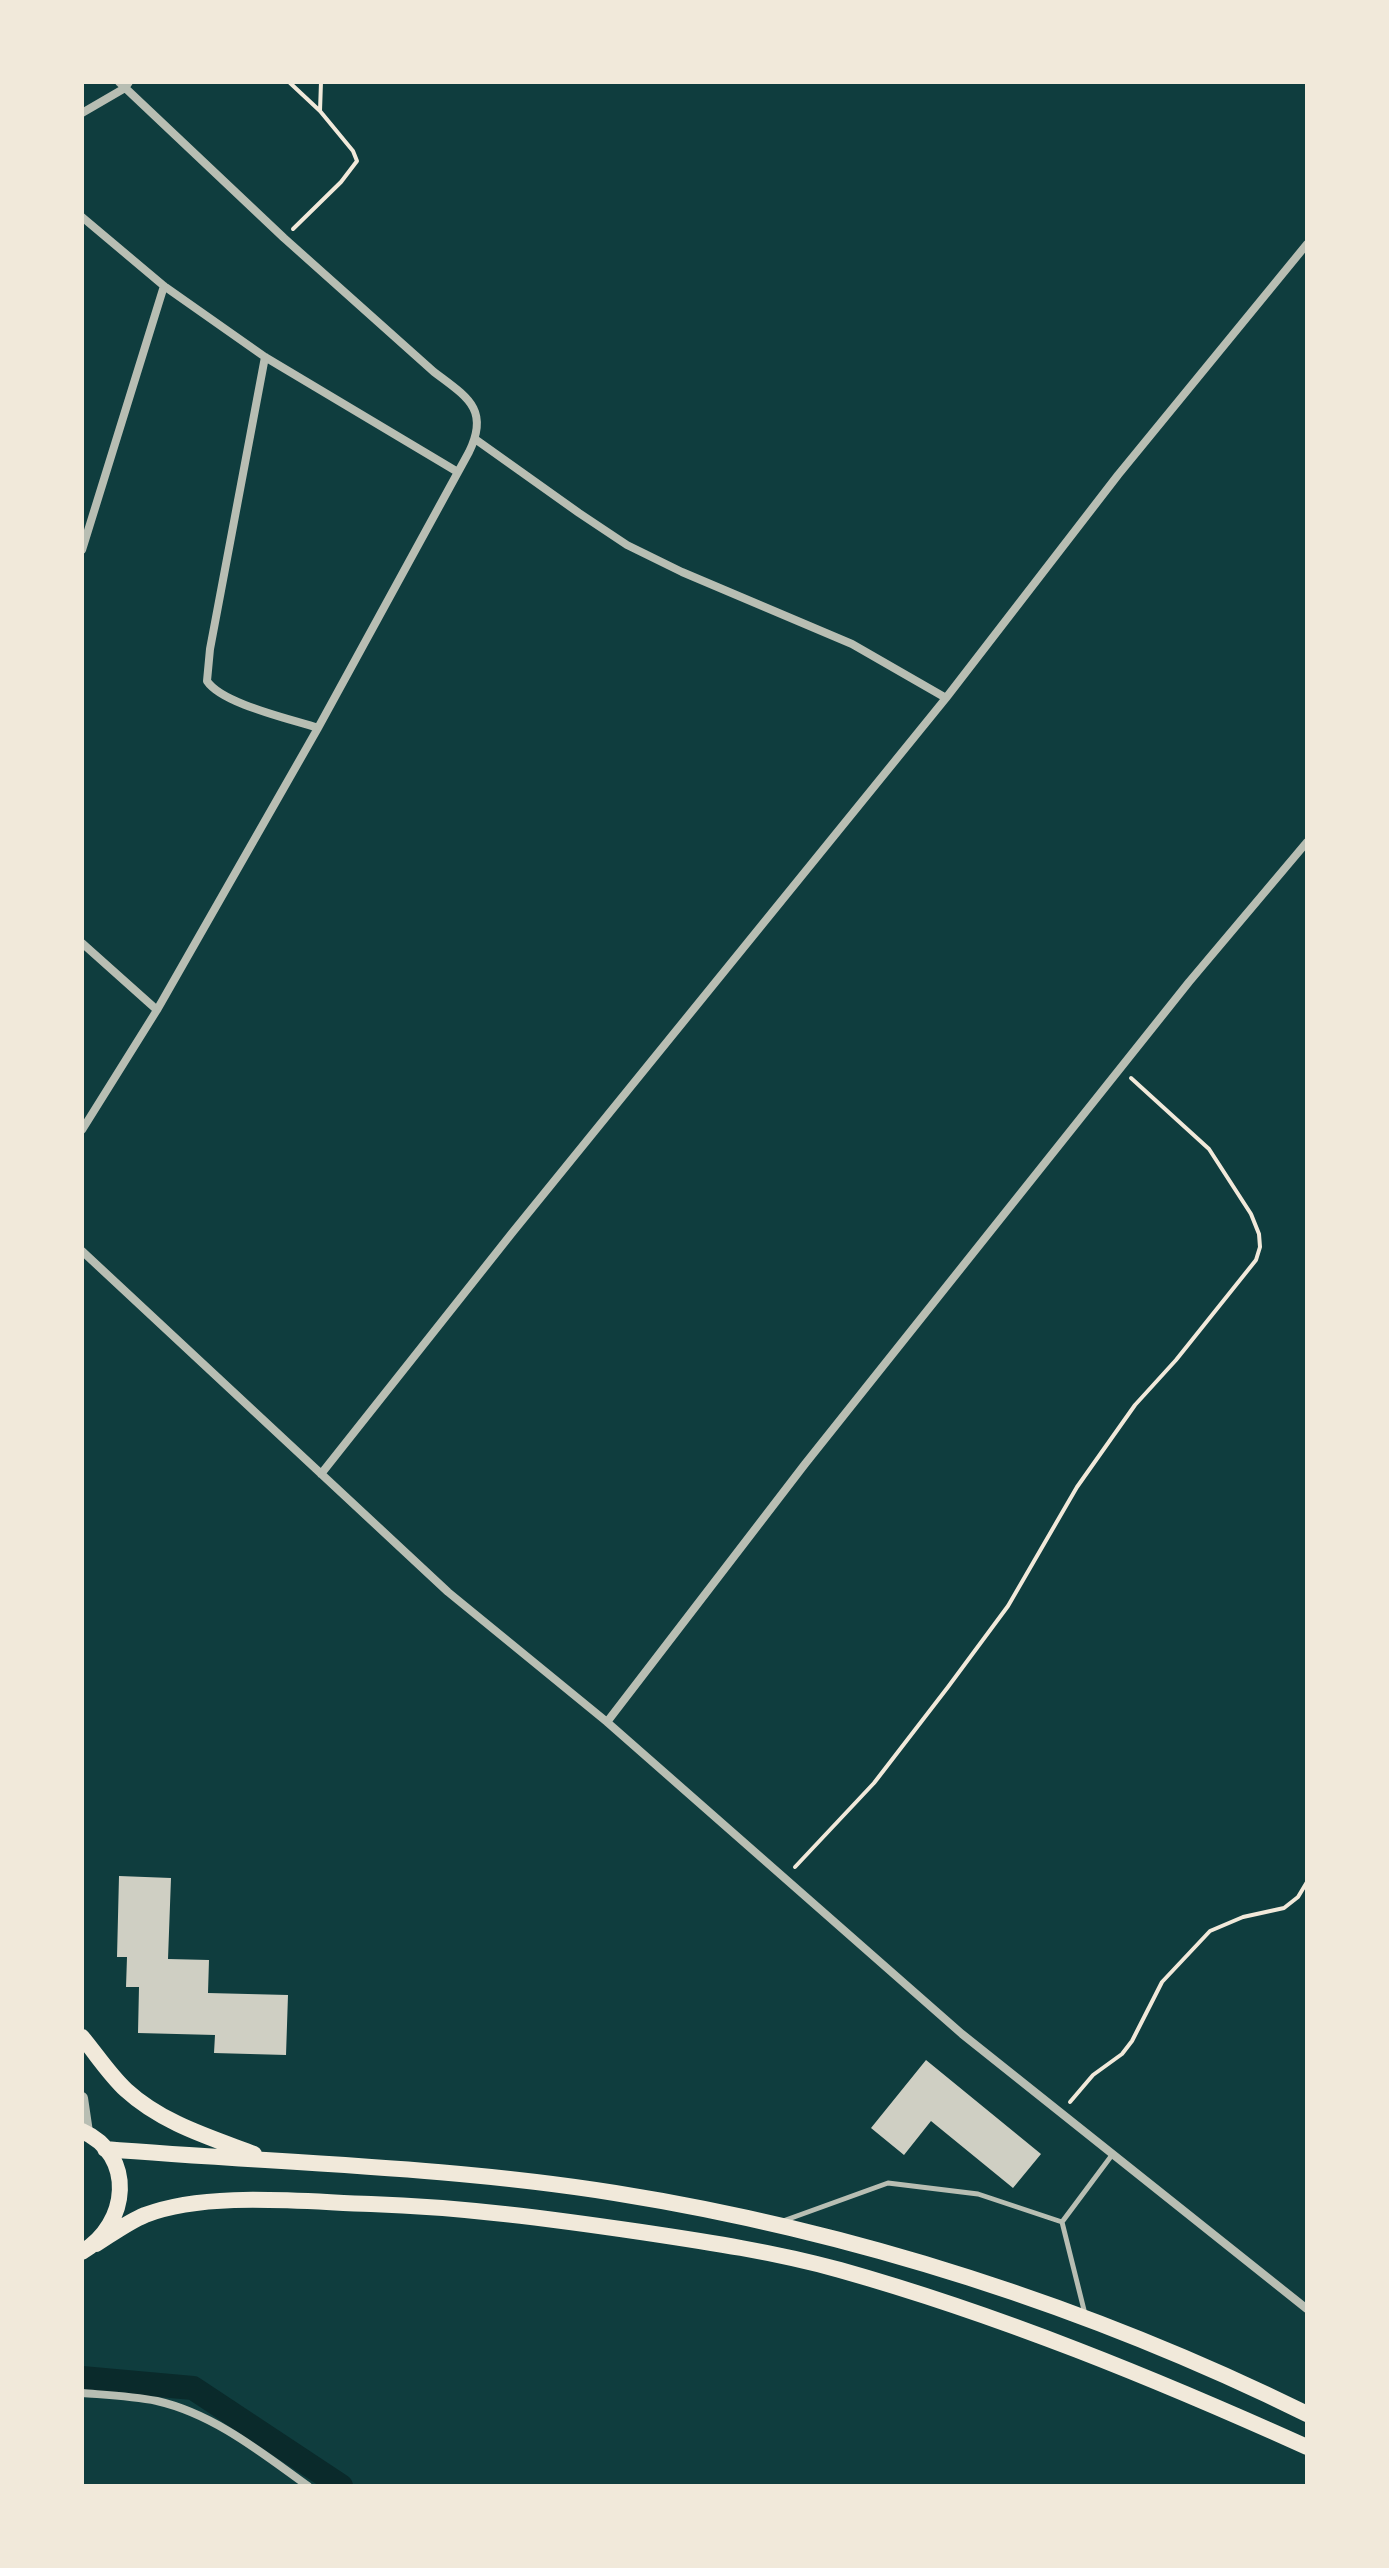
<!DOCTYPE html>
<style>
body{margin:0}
#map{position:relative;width:1389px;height:2568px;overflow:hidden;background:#0f3d3e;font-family:Figtree,sans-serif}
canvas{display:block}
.frame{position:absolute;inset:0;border:84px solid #f1e9da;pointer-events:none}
</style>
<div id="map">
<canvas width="1389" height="2568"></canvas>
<div class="frame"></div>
</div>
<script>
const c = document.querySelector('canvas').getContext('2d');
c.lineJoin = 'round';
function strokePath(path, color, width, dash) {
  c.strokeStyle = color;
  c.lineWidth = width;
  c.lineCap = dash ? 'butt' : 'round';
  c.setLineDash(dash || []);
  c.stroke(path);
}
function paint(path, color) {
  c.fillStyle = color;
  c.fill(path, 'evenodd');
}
const canal = new Path2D(`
 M82 2378 193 2388 341 2486`);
const building = new Path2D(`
 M119 1876 171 1878 168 1959 209 1960 208 1993 288 1995 286 2055 214 2053 215 2035 138 2033 139 1987H126L127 1957H117Z
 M926 2060 1041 2154 1013 2188 931 2121 904 2155 871 2128Z`);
const path = new Path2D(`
 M289 82 320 111
 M293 229 341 182 357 161 353 151 320 111 321 82
 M795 1867 874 1783 948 1687 1008 1606 1077 1487 1135 1405 1176 1360 1256 1260 1260 1247 1259 1234 1251 1214 1209 1149 1131 1078
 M1070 2102 1093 2075 1122 2054 1132 2041 1162 1982 1210 1931 1243 1917 1284 1908 1298 1897 1307 1882`);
const service = new Path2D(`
 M783 2221 888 2183 978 2194 1062 2222
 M1062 2222 1085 2314
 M1062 2222 1112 2155`);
const minor = new Path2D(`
 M82 113 125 88 129 82
 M82 217 164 286 265 357 456 471
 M265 357 210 649 207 681C222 704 291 719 318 728
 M82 550 164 286
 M946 698 1118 475 1307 244
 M82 943 157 1010
 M82 1130 157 1010 318 728 469 452C490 409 467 397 434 372L284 238 119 82
 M82 1251 448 1592 607 1722 962 2034 1307 2309
 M321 1474 512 1233 946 698 852 644 682 572 627 545 579 513 475 439
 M607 1722 805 1464 1189 982 1307 842
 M82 2393C107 2395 132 2396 157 2401 214 2414 262 2453 308 2486`);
const tertiary = new Path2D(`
 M82 2098 87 2132`);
const trunk = new Path2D(`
 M82 2037C97 2055 109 2074 126 2090 162 2123 209 2137 254 2154
 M82 2131C136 2155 129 2224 82 2252
 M105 2149C275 2163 446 2166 615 2193 853 2231 1090 2307 1307 2414
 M96 2244C112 2234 128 2222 145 2215 208 2191 303 2202 371 2204 462 2207 552 2219 641 2232 708 2242 775 2252 840 2270 1000 2315 1156 2379 1307 2447`);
strokePath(canal, '#0a2a2b', 24);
paint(building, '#cfcfc3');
strokePath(path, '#f1e9da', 4);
strokePath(service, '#b8beb3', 5);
strokePath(minor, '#b8beb3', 8);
strokePath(tertiary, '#b8beb3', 12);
strokePath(trunk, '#f1e9da', 16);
</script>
